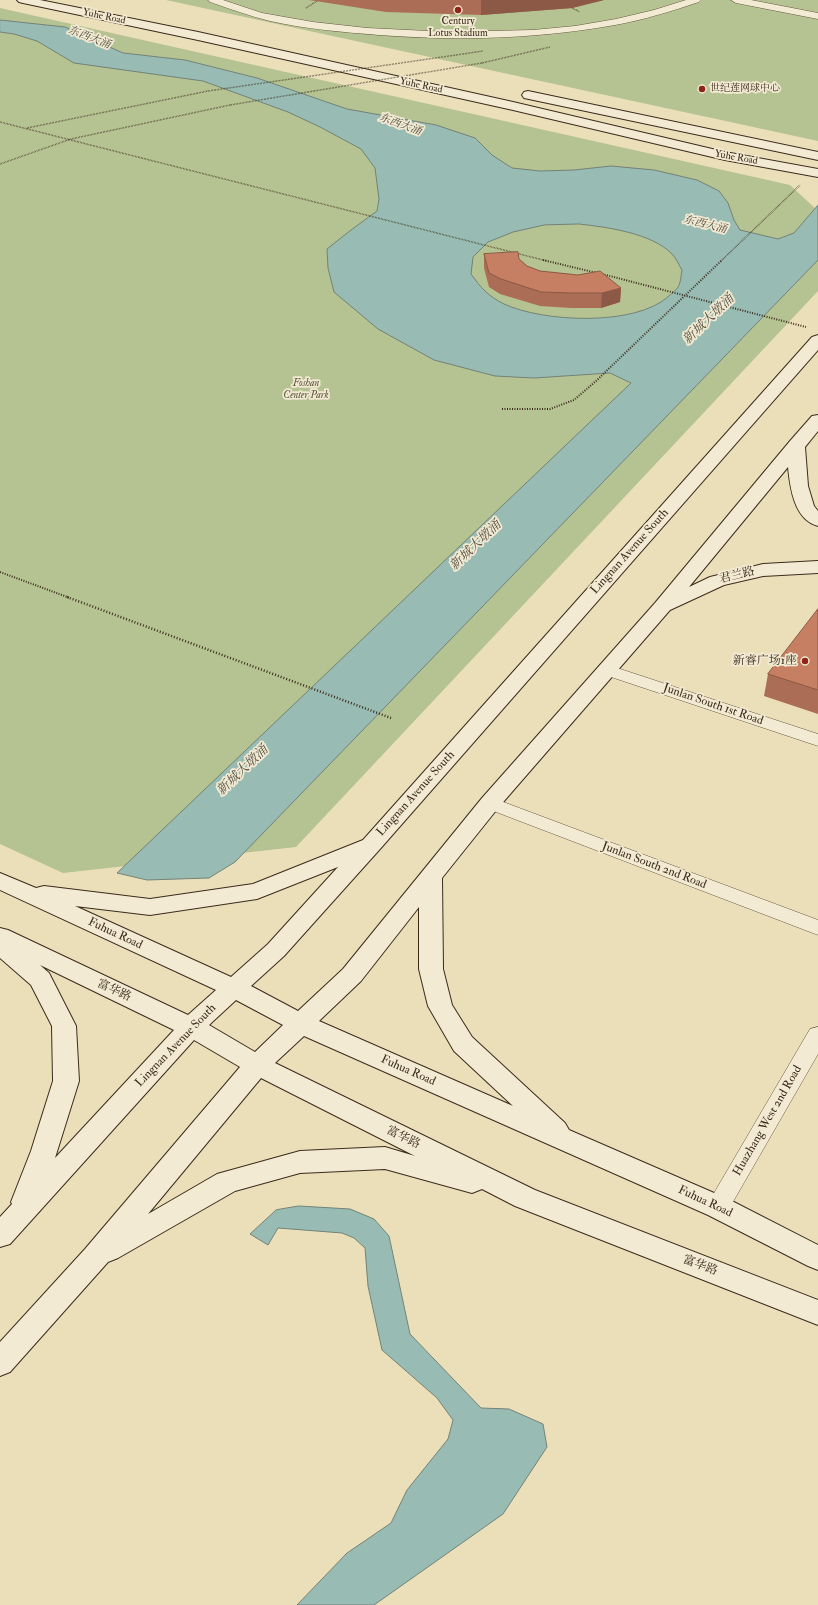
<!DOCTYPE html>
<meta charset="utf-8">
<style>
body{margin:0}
canvas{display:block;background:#ebdfba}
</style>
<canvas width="818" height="1605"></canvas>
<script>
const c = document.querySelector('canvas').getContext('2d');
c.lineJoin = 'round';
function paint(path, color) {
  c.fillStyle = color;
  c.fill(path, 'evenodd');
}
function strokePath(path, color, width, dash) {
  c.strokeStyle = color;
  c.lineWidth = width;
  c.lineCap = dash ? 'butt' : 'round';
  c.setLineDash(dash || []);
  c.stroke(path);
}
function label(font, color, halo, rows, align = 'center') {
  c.font = font + ' "IM FELL Double Pica","Noto Serif SC",serif';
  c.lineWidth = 3.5;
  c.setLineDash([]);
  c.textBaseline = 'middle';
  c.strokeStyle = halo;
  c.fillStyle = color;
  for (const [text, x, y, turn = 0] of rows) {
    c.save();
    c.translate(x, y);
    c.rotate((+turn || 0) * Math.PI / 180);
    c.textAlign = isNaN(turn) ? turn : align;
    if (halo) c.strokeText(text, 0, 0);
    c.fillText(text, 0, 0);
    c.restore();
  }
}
const green = new Path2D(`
 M166 0H818V141Z
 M0 8 790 185 818 211V291L296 847 63 873 0 844Z`);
const water = new Path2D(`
 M0 20 65 27 123 53 185 60 257 78 347 109 436 125 475 138 492 155 512 168 540 171 574 170 611 166 654 170 697 180 719 191 728 203 734 220 740 230 778 239 794 233 818 205V260L235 862 209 878 147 880 117 873 631 383 610 373 534 378 495 376 434 360 378 329 334 292 328 268 327 249 351 230 377 211 379 199 375 168 361 149 320 127 288 112 203 81 74 63 37 41 14 34 0 32ZM579 224C606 227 652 233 672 254 676 258 679 265 682 270 681 275 681 281 679 285 678 289 672 293 669 296 635 327 543 322 504 304 488 296 481 288 471 274L473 257 488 242 513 232 544 225Z
 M299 1206 350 1209 374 1219 389 1236 410 1334 481 1408 509 1409 543 1424 547 1447 503 1514 374 1605H297L347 1553 391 1523 407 1490 448 1439 453 1420 437 1398 382 1350 368 1286 365 1248 354 1238 342 1233 278 1228 268 1245 250 1234 276 1210Z`);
const pathFar2 = new Path2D(`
 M306 8 317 1
 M572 8 580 12
 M456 55 483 51
 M482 63 550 47
 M0 122 547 261
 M27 128 208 91
 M0 164 71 139 230 105
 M721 261 800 185`);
const pathFar1 = new Path2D(`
 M543 260 597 273
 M602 274 806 327
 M502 409H550L574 400 596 381 722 260
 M0 572 70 598`);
const path = new Path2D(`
 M67 597 391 718`);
const street = new Path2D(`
 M208 0H223L262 13 313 22 367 28 449 32 533 30 575 26 616 19 654 10 686 0H701L699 2C672 11 643 20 615 25 536 39 458 41 379 35 342 32 306 29 270 21 250 16 230 9 210 2Z
 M731 0H751L818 13V19L736 3Z
 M608 665 818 734V746L602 674 599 670 602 666Z
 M490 797 818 920V935L483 807 480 803 483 799Z
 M818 1027V1054L726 1214 718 1217 710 1214 706 1207 710 1200 810 1029Z`);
const secondary = new Path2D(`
 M17 0H40L198 32 513 102 725 152 818 169V177L725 160 513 110 198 40 23 3 19 2Z
 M528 91 818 152V160L524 98 522 95 524 92Z
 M818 335V350L380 849 284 956 251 986 298 1011 343 969 482 798 655 603 790 441 812 416 818 415V431L805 447 808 486 814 506 818 511V526C794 520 790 487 788 467L689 587 710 577 763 564 818 561V573L763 576 724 585 670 610 498 808 442 878 443 969 452 1005 472 1037 565 1123 569 1130 728 1199 818 1245V1270L808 1266 708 1215 304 1036 275 1063 535 1190 818 1300V1325L515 1206 482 1189 472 1193 385 1169 300 1173 235 1191 118 1258 108 1262 10 1372 0 1376V1342L85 1249 240 1067 194 1040 10 1244 0 1247V1217L12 1204 11 1202 31 1151 53 1081 52 1026 31 985 0 958V928L8 930 188 1015 216 990 0 890V873L36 888 44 886 150 899 253 884 363 840 812 337ZM338 867 268 944 231 977 75 906 150 915 257 899ZM419 907V969L428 1006 454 1051 513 1106 319 1021 361 981ZM40 965 174 1030 55 1158 79 1081 76 1026 49 973ZM236 1000 283 1025 255 1052 209 1025ZM261 1078 415 1156 385 1147 300 1151 217 1174 148 1214Z`);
const pathBridge = new Path2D(`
 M208 91 456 55
 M230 105 482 63`);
const wall = new Path2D(`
 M309 0H604L572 8 481 15 386 12Z
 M484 254 519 259 527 266 540 271 621 288 620 302 601 308H571L540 306 500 294 489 287 484 268Z
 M818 609V714L764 696 768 674Z`);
const shadedWall = new Path2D(`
 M481 0H604L572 8 481 15Z
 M621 288 620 302 601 308 602 293Z`);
const building = new Path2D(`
 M518 252 519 259 527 266 540 271 578 275 600 271 621 288 602 293H572L541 292 501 279 489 273 484 254Z
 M818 609V690L768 674Z`);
const markers = [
 [458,10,4,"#8f2418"],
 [702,89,4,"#8f2418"],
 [805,661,4,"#8f2418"]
];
const farStreetnames = [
 ["Yuhe Road",104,17,12],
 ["Yuhe Road",421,86,12],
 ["Yuhe Road",736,158,10]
];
const farPoinames = [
 ["Century",458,22],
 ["Lotus Stadium",458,34],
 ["世纪莲网球中心",710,89,"left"]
];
const farParknames = [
 ["Foshan",306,384],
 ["Center Park",306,396]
];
const farWaternames = [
 ["东西大涌",89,38,21],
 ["东西大涌",400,125,20],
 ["东西大涌",705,225,14]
];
const streetNames = [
 ["Lingnan Avenue South",630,552,-48],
 ["君兰路",737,576,-14],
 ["Junlan South 1st Road",713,705,19],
 ["Lingnan Avenue South",416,794,-48],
 ["Junlan South 2nd Road",654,866,21],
 ["Fuhua Road",115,934,25],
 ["富华路",114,991,25],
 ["Lingnan Avenue South",176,1046,-46],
 ["Fuhua Road",408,1071,24],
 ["Huazhang West 2nd Road",768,1121,-60],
 ["富华路",403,1138,26],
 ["Fuhua Road",705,1202,25],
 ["富华路",700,1266,21]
];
const poiNames = [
 ["新睿广场1座",797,661]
];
const waterNames = [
 ["新城大墩涌",709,320,-44],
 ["新城大墩涌",476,546,-44],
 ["新城大墩涌",243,771,-44]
];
paint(green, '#b5c292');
paint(water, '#98bcb3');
strokePath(water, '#738277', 1);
strokePath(street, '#685844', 1);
strokePath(secondary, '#3c2b1c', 2);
strokePath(pathFar2, '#3c2b1c', 1.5, [0.5, 1]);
strokePath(pathFar1, '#3c2b1c', 2, [1, 1.5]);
strokePath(path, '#3c2b1c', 2.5, [1, 2]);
paint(street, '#f2ead2');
paint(secondary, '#f2ead2');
strokePath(pathBridge, '#3c2b1c', 1.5, [0.5, 1]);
paint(wall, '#ab6d55');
paint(shadedWall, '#8b5945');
paint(building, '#c77f63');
strokePath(building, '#8b5945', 1);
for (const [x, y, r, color] of markers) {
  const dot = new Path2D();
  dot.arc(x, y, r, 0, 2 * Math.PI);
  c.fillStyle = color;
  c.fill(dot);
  strokePath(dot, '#f2ead2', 1.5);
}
label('10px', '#3c2b1c', '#f2ead2', farStreetnames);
label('10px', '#3c2b1c', '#f2ead2', farPoinames);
label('italic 10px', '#5a513a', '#f2ead2', farParknames);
label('italic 11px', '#534f42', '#f2ead2', farWaternames);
label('12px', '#3c2b1c', '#f2ead2', streetNames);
label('12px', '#3c2b1c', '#f2ead2', poiNames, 'right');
label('italic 13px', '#534f42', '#f2ead2', waterNames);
</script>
